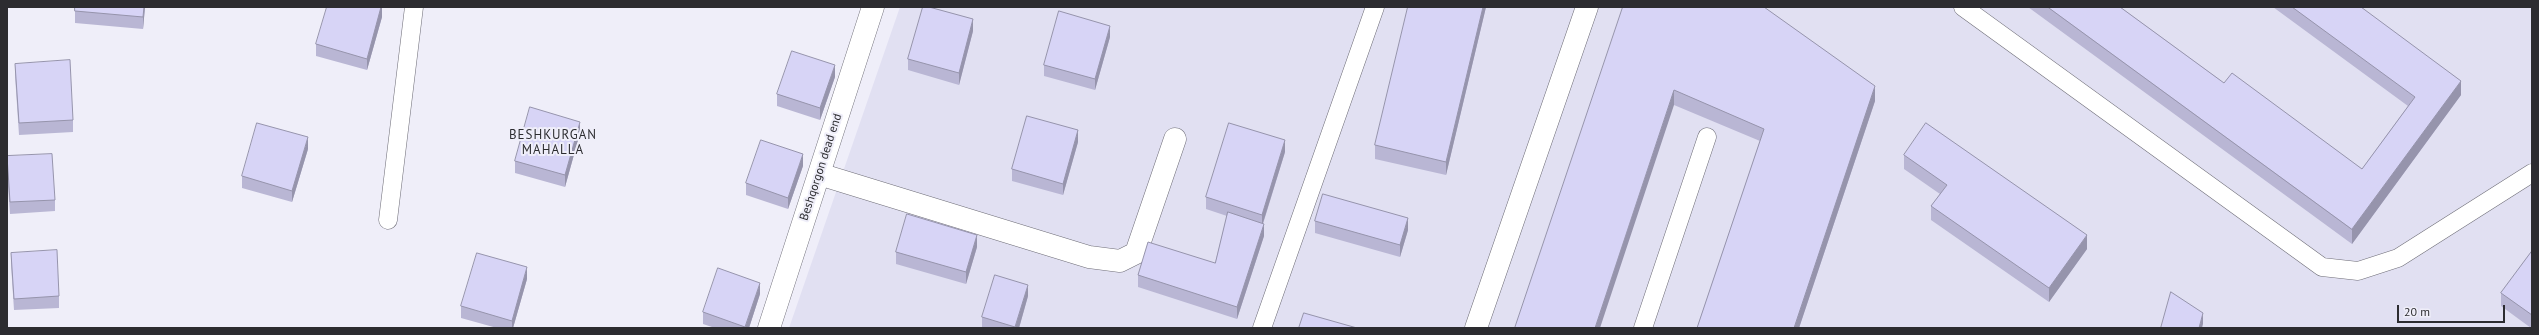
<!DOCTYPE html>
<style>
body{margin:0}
#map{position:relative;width:2539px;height:335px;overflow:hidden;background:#efeef9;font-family:"PT Sans",sans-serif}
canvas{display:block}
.frame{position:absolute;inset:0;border:8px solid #2c2c30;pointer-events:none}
.scale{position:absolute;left:2397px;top:305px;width:108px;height:18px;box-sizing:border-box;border:2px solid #2c2c30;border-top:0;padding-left:5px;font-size:12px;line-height:14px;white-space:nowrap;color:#2c2c30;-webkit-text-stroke:3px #efeef9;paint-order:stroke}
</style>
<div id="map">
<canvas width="2539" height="335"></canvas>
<div class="frame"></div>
<div class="scale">20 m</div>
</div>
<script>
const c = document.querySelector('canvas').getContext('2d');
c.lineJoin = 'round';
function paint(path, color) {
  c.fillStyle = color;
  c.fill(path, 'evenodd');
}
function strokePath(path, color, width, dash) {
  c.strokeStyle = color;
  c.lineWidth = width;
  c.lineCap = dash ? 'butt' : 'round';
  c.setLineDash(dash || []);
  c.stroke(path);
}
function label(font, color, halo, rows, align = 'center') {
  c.font = font + ' "PT Sans",sans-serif';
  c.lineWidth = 4;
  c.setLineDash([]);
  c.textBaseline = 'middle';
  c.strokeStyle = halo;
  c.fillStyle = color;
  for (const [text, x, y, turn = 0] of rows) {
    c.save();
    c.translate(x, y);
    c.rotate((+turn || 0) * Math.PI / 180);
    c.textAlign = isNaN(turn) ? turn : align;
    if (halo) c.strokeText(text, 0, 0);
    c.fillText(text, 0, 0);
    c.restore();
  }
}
const built = new Path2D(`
 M900 7H2532V328H789Z`);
const service = new Path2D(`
 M1963 7 2322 267 2358 271 2398 258 2532 173
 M388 220 414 7
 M1262 328 1375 7
 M1643 328 1707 137`);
const minor = new Path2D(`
 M819 174 1089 257 1120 261 1136 253 1175 139
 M769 328 873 7
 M1476 328 1587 7`);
const wall = new Path2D(`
 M75 7H145L143 29 75 23Z
 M382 7V17L367 70 316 56V44Z
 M1486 7 1446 175 1375 159V145Z
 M1623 7 1875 101 1799 328H1697L1760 141 1674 105Z
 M2028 7H2120L2224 83 2362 169 2408 106 2273 7H2361L2461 95 2352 244Z
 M973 31 959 85 908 70V59Z
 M1110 37 1095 90 1044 76V65Z
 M15 64 73 120V132L19 135 15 75Z
 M835 77 820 120 777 106V94Z
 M580 133 565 187 515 173V161Z
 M1078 142 1063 195 1012 181V169Z
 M308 149 292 202 242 188V176Z
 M1285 152 1263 224 1264 236 1237 319 1138 287V275L1215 263 1227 216 1206 209V197Z
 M1904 155 2087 249 2049 302 1931 220V206L1940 194 1904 169Z
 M7 156 55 200V211L10 214 7 172Z
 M803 166 788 209 746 195V183Z
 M1315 221 1408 230 1400 257 1315 233Z
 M977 247 966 284 896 264V252Z
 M2532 251V328H2531L2501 306V293Z
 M11 253 59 296V308L14 310 11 264Z
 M527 279 513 328H497L461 318V306Z
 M760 294 749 328H715L703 324V312Z
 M1028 296 1019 328H982V317Z`);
const shadedWall = new Path2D(`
 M144 7H145L143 29V17Z
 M381 7H382V17L367 70V59Z
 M1483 7H1486L1446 175V162Z
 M973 19V31L959 85V73Z
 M1110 26V37L1095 90V79Z
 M835 65V77L820 120V108Z
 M2461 81V95L2352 244V229Z
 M1875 86V101L1799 328H1794Z
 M1674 90V105L1600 328H1595Z
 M580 122V133L565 187V175Z
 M1078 130V142L1063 195V184Z
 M308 137V149L292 202V191Z
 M1285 140V152L1262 226V215Z
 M803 154V166L788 209V198Z
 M1408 218V230L1400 257V245Z
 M1264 224V236L1237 319V307Z
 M977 235V247L966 284V272Z
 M2087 235V249L2049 302V288Z
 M527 267V279L513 328H512V321Z
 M760 283V294L749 328H745Z
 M1028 285V296L1019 328H1015Z
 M2203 313V324L2202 328H2199Z`);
const building = new Path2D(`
 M75 7H144L143 17 75 11Z
 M327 7H381L367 59 316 44Z
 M923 7H929L973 19 959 73 908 59Z
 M1408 7H1483L1446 162 1375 145Z
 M1623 7H1764L1875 86 1794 328H1697L1764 129 1674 90 1595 328H1515Z
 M2048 7H2120L2224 83 2232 73 2362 169 2415 97 2292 7H2361L2461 81 2352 229Z
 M1059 11 1110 26 1095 79 1044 65Z
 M792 51 835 65 820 108 777 94Z
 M70 60 73 120 19 123 15 64Z
 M530 107 580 122 565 175 515 161Z
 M1027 116 1078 130 1063 184 1012 169Z
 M257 123 308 137 292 191 242 176Z
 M1229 123 1285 140 1262 215 1206 197Z
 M1926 123 2087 235 2049 288 1931 206 1947 185 1904 155Z
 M761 140 803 154 788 198 746 183Z
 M52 154 55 200 10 202 7 156Z
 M1323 194 1408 218 1400 245 1315 221Z
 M1228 212 1264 224 1237 307 1138 275 1148 242 1215 263Z
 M907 214 977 235 966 272 896 252Z
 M57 250 59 296 14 299 11 253Z
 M2532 251V315L2501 293Z
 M477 253 527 267 512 321 461 306Z
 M718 268 760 283 745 327 703 312Z
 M995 275 1028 285 1015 327 982 317Z
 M2171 292 2203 313 2199 328H2161Z
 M1304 313 1357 328H1299Z`);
const streetNames = [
 ["Beshqorgon dead end",821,167,-72]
];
const neighbourhoodNames = [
 ["BESHKURGAN",553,135],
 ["MAHALLA",553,150]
];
paint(built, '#e1e0f2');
strokePath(service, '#6f6e78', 19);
strokePath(minor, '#6f6e78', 23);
strokePath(service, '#fff', 18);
strokePath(minor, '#fff', 22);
paint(wall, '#b9b6d4');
paint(shadedWall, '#9694ac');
paint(building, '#d7d4f6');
strokePath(building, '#9694ac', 1);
label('12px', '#2c2c30', '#efeef9', streetNames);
c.letterSpacing = '1px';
label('13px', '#2c2c30', '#efeef9', neighbourhoodNames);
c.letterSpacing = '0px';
</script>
